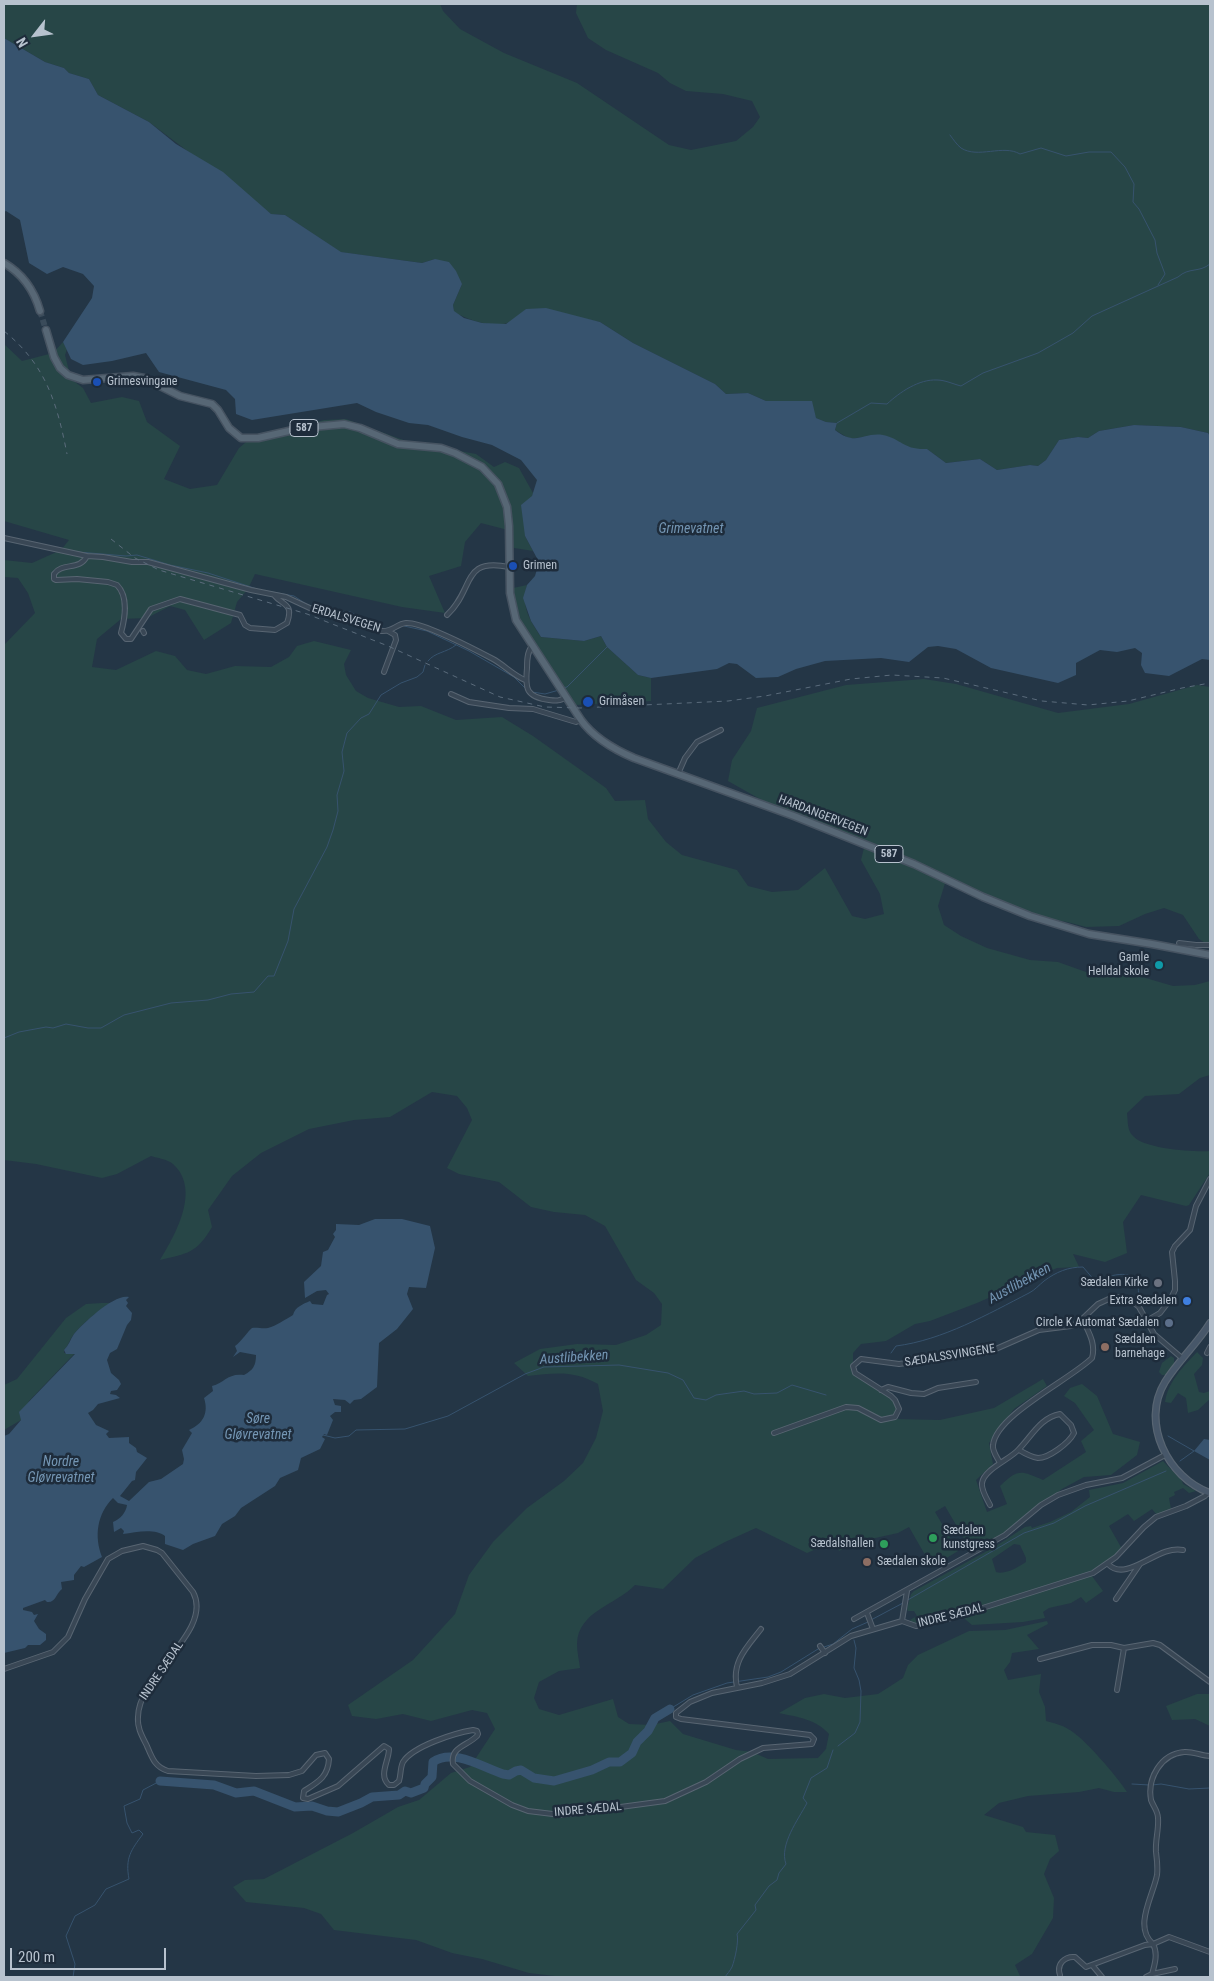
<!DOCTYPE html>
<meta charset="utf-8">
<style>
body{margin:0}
#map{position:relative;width:1214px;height:1981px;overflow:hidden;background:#243646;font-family:"Roboto Condensed",sans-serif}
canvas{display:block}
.frame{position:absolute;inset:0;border:5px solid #b7c2ce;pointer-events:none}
.north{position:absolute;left:10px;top:10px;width:50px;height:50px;-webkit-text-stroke:4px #1e2c3b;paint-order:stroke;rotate:240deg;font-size:14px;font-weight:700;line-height:20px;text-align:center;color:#b7c2ce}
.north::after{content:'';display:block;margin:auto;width:18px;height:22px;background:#b7c2ce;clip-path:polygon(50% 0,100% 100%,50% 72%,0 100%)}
.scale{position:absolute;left:10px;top:1948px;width:156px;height:22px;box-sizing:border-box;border:2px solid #b7c2ce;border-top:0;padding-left:6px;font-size:15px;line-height:18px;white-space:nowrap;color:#b7c2ce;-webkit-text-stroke:4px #1e2c3b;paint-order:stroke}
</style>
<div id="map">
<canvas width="1214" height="1981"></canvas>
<div class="frame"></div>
<div class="north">N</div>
<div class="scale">200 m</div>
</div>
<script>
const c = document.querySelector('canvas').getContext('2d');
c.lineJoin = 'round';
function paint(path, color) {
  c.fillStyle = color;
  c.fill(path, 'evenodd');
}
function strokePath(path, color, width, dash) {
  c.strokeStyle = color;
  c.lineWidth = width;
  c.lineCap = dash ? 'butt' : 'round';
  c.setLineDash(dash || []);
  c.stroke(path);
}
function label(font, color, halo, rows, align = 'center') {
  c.font = font + ' "Roboto Condensed",sans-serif';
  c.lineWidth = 5;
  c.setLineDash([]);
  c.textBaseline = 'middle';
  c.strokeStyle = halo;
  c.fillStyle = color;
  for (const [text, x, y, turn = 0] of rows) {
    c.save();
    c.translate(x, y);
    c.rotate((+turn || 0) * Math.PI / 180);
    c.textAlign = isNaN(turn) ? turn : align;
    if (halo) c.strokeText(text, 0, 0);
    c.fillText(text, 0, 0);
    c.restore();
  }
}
const green = new Path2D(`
 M4 4H440L443 11 460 29 504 53 577 83 669 145 691 150 736 141 753 127 760 117 752 101 723 94 686 91 670 83 658 73 606 50 588 38 576 13 577 4H1210V436L1208 433 1181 427 1134 425 1099 431 1088 438 1078 437 1059 440 1046 460 1038 466 1030 465 997 470 980 459 946 463 927 449 914 450 877 435 850 439 835 430 837 423 826 422 816 418 813 412 788 402 766 401 748 393 726 394 715 384 633 343 600 322 526 309C521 314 514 321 507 323 493 329 466 319 454 312L453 305 462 284 435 259 422 263 340 252 285 215 271 214 149 122 98 95 89 79 69 73 64 68 45 62 4 38Z
 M63 342 67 349 65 355 71 379 83 388 91 403 122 397 139 401 147 422 180 446 164 479 190 489 217 485 239 448 251 438 277 430 299 427 324 420 346 419 406 441 476 454 494 467 505 462 519 468 533 493 525 536 533 551 508 547V530L481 523 465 542 461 566 429 576 445 613 402 607 255 574 248 589 237 602 231 623 204 640 185 610 170 606 147 618 121 619 97 639 92 667 116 670 156 651 175 656 187 670 206 674 235 666 271 667 289 657 297 646 314 641 351 650 344 664 346 675 356 691 368 698 399 707 421 706 456 720 502 717 533 736 606 788 615 801 645 800 648 819 666 842 682 855 737 870 748 886 772 892 798 890 825 868 852 916 865 919 884 914 880 894 861 860 865 844 812 819 767 803 728 781 732 760 751 731 757 708 846 685 924 679 956 684 1058 713 1129 704 1197 685 1210 687V946L1199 939 1183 915 1164 908 1145 914 1119 926 1086 927 1067 922 1038 917 994 898 946 880 938 906 944 925 961 936 987 948 1030 960 1058 962 1100 977 1115 969 1173 986 1195 985 1210 981V1075L1200 1078 1179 1094 1145 1096 1127 1113C1128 1122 1127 1130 1133 1136 1144 1149 1193 1152 1210 1151V1173L1189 1205 1186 1206 1141 1195 1123 1222 1127 1253 1105 1262 1073 1254 1079 1267 1057 1268 977 1303 930 1321 915 1324 886 1341 861 1344 853 1353V1370L897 1402 900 1413 894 1419 940 1420 994 1408 1043 1379 1047 1386 1014 1409 989 1443 993 1464 976 1480 987 1512 1007 1504 1000 1486C1018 1469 1020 1470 1043 1480L1086 1452 1081 1441 1094 1430 1075 1403 1064 1396 1070 1388 1082 1384 1097 1396 1113 1434 1140 1442 1137 1455 1111 1475 1084 1477 1062 1489 992 1543 980 1545 966 1542 945 1506 935 1512 958 1551 932 1567 909 1527 898 1533 857 1542 839 1551 834 1541 807 1553 756 1528 725 1542 695 1558 663 1589 635 1585C616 1605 578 1611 577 1644 577 1652 579 1660 580 1668L559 1671 539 1682 534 1698 539 1709 559 1715 613 1699 618 1717 629 1724 651 1725 670 1721 683 1734 736 1750 752 1752 768 1759 818 1758 826 1749 829 1734C816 1719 797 1717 779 1713L805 1698 824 1694 845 1698 878 1694 903 1678 908 1665 918 1655 969 1631 1005 1630 1047 1621 1048 1624 1027 1635 1039 1649 1012 1653 1010 1662 1004 1670 1008 1680 1041 1674 1039 1692 1045 1707 1046 1721C1053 1723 1062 1725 1068 1729 1083 1736 1118 1778 1127 1792H1114L1099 1788 1079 1792 1028 1796 999 1803 984 1815 1023 1827 1026 1832 1055 1835 1059 1851 1050 1859 1044 1874 1054 1898 1053 1918 1032 1954 1015 1965 1020 1976 1018 1977H563L529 1973 482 1959 452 1953 416 1940 334 1930 321 1914 304 1908 246 1902 233 1887 245 1880 264 1879 353 1833 398 1807 419 1800 451 1773 470 1767 495 1729 487 1713 472 1710 431 1721 403 1714 376 1719 352 1716 348 1705 413 1660 455 1614 469 1575 493 1542 527 1508 564 1481 583 1463 596 1438 603 1411 598 1384C573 1370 555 1373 528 1376L514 1363 540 1349 577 1344 616 1345 646 1335 661 1325 662 1304 654 1293 636 1280 605 1226 585 1215 554 1212 531 1207 499 1182 459 1174 447 1168 472 1120 467 1108 457 1096 432 1092 390 1117 354 1120 309 1129 261 1153 232 1176 208 1210 212 1227C196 1254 188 1253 160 1260 176 1234 201 1189 173 1164 167 1159 157 1158 151 1156L117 1174 102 1178 36 1164 4 1160V645L35 613 28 593 18 578 4 577V560L32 563 61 550 69 540 4 521V344L22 361 53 353Z
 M527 585C521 606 529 619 541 637L584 641 601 636 607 647 638 675 651 678V701L575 705 523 627 515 608 513 588Z
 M102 1303H110C97 1312 84 1322 74 1334 69 1340 69 1345 64 1350V1353H75L29 1401 21 1420 4 1430V1385L17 1379 66 1318 86 1304Z
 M1197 1352 1203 1358 1202 1365 1194 1374 1199 1392 1204 1393 1210 1391V1399L1198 1410 1188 1413 1186 1398 1178 1393 1171 1403 1165 1402C1168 1381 1184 1366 1197 1352Z
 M1171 1356 1174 1358V1364L1166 1375H1162L1159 1372 1162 1363Z
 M1163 1461 1182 1481 1183 1484 1196 1491 1189 1493 1183 1488 1174 1492 1175 1495 1169 1498 1171 1509 1157 1515 1152 1509 1134 1521 1128 1514 1109 1526 1122 1549 1108 1561 1089 1572 1103 1591 1086 1603 1081 1597 1071 1603 1049 1608 1043 1612 1045 1618 1023 1622 972 1625 959 1614 920 1623H912L910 1620 917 1616 914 1611H908L907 1609 911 1594 914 1591 996 1546 1025 1527 1031 1526 1032 1528 1050 1522 1071 1512 1090 1497 1089 1490 1123 1483ZM1014 1544 1020 1545 1026 1558V1562C1018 1567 1006 1575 996 1572L992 1559Z
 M1197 1694H1210V1726L1195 1719 1172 1720 1166 1706Z`);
const water = new Path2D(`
 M4 38 45 62 64 68 69 73 89 79 98 95 149 122 176 144 223 172 271 214 285 215 341 252 422 263 435 259 449 262 456 271 462 284 453 305 454 311 464 318 482 323 506 324 526 309 546 308 600 322 633 343 715 384 726 394 748 393 766 401H812L816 418 826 422 837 423 835 430C857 447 862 432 883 435 902 439 903 450 927 449L946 463 980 459 997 470 1030 465 1038 466 1046 460 1059 440 1078 437 1088 438 1099 431 1134 425 1181 427 1208 433 1210 436V660L1202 659 1169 676 1145 673 1141 665 1142 653 1135 648 1117 652 1100 650 1076 663V675L1058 683 991 668 956 649 938 646 928 647 909 662 881 658 825 661 796 669 778 677 756 678 737 664 729 663 717 669 651 678 638 675 607 647 601 636 584 641 541 637 531 621 523 598 527 585 535 576 539 562 525 536 521 505 532 496 537 480 521 460 492 445 462 437 428 425 409 423 376 412 357 403 252 420 236 414 235 399 226 390 159 372 146 353 112 361 83 365 71 359 63 342 92 298 94 286 83 274 63 267 47 274 29 263 20 220 6 211 4 212Z
 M375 1219H402L430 1226 435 1248 426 1288 409 1287 407 1294 413 1309 397 1329 379 1343 377 1387 361 1399 354 1400 350 1404 345 1400 333 1399 335 1405 341 1406V1412H335L330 1416 333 1420 327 1435 324 1434 322 1437 325 1439 320 1449 301 1458 298 1470 280 1478 275 1486 241 1508 235 1516 222 1524 215 1536 193 1544 183 1550 165 1544V1536C155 1528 136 1532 123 1534L124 1531 121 1528 114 1532 113 1522C120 1519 126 1513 127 1505L118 1503 113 1498C97 1514 94 1536 102 1557L84 1567 81 1566 74 1575V1580L61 1582 62 1589C56 1593 56 1603 47 1602L45 1600 23 1608V1610L32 1612 34 1615 38 1614 34 1621 39 1629 46 1634V1640L40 1645H28L25 1648 4 1653V1436L9 1434 21 1420 19 1412 75 1354H66L64 1350C69 1345 70 1340 74 1334 83 1323 115 1293 129 1297L126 1300 128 1303 126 1306 132 1313 131 1320 127 1325 117 1349 110 1353 107 1360 111 1373 119 1380 121 1384 117 1390 111 1391 110 1394 116 1395 120 1398 98 1404 93 1410 88 1413 96 1425 109 1431 106 1434 109 1438 129 1437V1443L136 1448 137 1452 147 1458 136 1472 135 1480 132 1481 120 1496 129 1501 149 1482 161 1479 183 1464 184 1459 182 1450 192 1433 189 1430C203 1424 209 1413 204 1398L213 1391 212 1386C225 1383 227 1373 244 1375 253 1370 256 1366 256 1355L240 1352 233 1357 237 1351 235 1346C241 1342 249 1330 252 1328 257 1327 262 1329 268 1328 276 1326 286 1319 293 1315 295 1307 303 1304 310 1301L312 1304 323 1305 327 1295 329 1294 326 1290 317 1291 305 1298 304 1282 321 1266 323 1252 328 1250 335 1237 333 1234 336 1230V1224L359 1225Z
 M1204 1439 1210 1440V1460L1194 1451Z`);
const stream = new Path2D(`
 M950 135C953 139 957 145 961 148 978 159 1003 144 1020 154L1041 148 1066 156 1089 152H1111L1125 167 1134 184 1133 202 1139 209 1155 240 1157 253 1165 274 1158 285
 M837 423 871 403 887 404C900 392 919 379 937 380 945 380 953 384 961 386L983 373 1038 353 1073 333 1092 316 1178 277C1189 267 1199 273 1210 264
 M78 552 126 556 137 555 170 565 208 573 260 590
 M272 592 294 596 306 604 319 609 331 612H350L384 629 389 628
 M404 626 427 631 469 651 514 677 526 689
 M428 661C435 652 446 653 456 645
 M563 688 567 687 607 647
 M532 692 545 694 559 690
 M4 1038 19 1032 46 1027 53 1028 66 1024 88 1028H101L124 1015 171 1003 208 1000 231 994 254 992 268 976H274L288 941 294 909 327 847 333 830 338 811 337 795 344 771 342 752 347 733 361 718 369 714 381 695 401 683 417 677 423 672 425 665
 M891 1353 896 1346C943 1340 988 1314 1029 1293 1035 1290 1039 1285 1044 1281 1056 1272 1068 1267 1083 1267L1095 1281C1107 1277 1133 1266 1138 1286 1139 1293 1138 1295 1142 1301
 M323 1435 335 1438 349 1436 356 1430 405 1429 448 1416 525 1374 544 1367 619 1365 668 1373 683 1380 694 1398 706 1400 716 1395 744 1391 754 1394 777 1393 792 1385 826 1395
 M1168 1436 1194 1451 1180 1461
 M906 1601 1024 1533 1054 1523 1085 1506 1166 1471
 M871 1620 903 1603
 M670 1709 693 1695 727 1683 768 1677 781 1672 818 1649 833 1644 852 1629 868 1622
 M838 1746 855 1733 860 1722 861 1691 859 1680 854 1668 856 1648 854 1640
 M1132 1784 1149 1785
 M1152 1785 1161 1784 1189 1789 1210 1788
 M73 1977 75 1964 66 1936 75 1916 95 1905 106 1889 129 1879C125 1858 131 1850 143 1834L139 1830 132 1833 127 1823 124 1806 140 1799 143 1790 160 1781
 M725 1977C727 1974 730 1971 732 1967 735 1959 739 1941 737 1934L756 1910 755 1905 769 1886 777 1880 779 1873 786 1864C779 1845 798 1820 807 1803L803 1798 811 1778 827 1768 833 1750`);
const river = new Path2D(`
 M160 1781 214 1785 236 1793 254 1791 295 1807 312 1806 327 1811 338 1812 361 1803 372 1797 399 1795 405 1791 411 1793 424 1788 425 1784 432 1777 433 1762C453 1748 482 1767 503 1774L509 1775 516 1771 521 1770 534 1778 554 1781 592 1770 609 1762H620L632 1753 637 1742 648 1731 655 1718 670 1709`);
const primaryTunnel = new Path2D(`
 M40 311 46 330`);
const minor = new Path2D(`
 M4 538 87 556 103 557 132 562H148L251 590 286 597 314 610 381 631C393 632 396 624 406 623 423 622 476 650 493 659 504 665 513 675 525 680
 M87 556C80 571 62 562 54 574V579L56 580 77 579 108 582 117 585C129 597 125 618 121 633L126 639H131L151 609 180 599 240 615 245 625 250 628 275 630 287 623C294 603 283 606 274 595
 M447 615C475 589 461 557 509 567
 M143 631 144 633
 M532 646C527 652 527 661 527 668 525 689 526 697 549 700 557 701 559 701 567 697
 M384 672 396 640 395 635 388 631
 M451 694 469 702 509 708 533 709 576 722 581 720
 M678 774 685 758 697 742 721 730
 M1179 943 1196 945H1210
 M1148 1320 1160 1313 1170 1300 1175 1290V1281L1172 1252 1175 1246 1190 1230 1196 1206 1210 1179
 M1207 1353 1210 1347
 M881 1390 888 1387 911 1393 924 1394 938 1388 976 1382
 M774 1433 846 1407 858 1408 881 1420 895 1417 899 1409 895 1400 891 1396 855 1373 853 1366 861 1359 899 1364 989 1352 1039 1330 1071 1326 1078 1323 1098 1304 1111 1298 1119 1297 1129 1299 1139 1307 1154 1334 1183 1359
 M1000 1463C997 1457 992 1451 993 1445 996 1415 1071 1379 1092 1358 1096 1344 1089 1333 1083 1320
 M990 1505C987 1499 981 1490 982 1483 984 1469 1011 1459 1019 1449 1031 1437 1041 1417 1060 1414L1071 1425 1074 1433C1069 1443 1049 1458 1038 1458 1031 1457 1024 1453 1019 1450
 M1108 1564C1127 1584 1158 1544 1183 1550
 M1116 1599 1140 1564
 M867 1613 873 1629
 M854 1619 1005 1535 1041 1505 1058 1495 1086 1485 1122 1478 1165 1455
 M902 1621 916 1626 951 1618 1093 1573 1116 1557 1144 1527 1156 1517 1186 1506 1205 1496 1209 1492
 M902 1621 907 1591
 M820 1646 825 1653
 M1040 1659 1092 1645H1111L1124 1648 1153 1643 1160 1645 1210 1682
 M4 1669 53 1652 68 1637 85 1599 108 1559 122 1551 143 1546 157 1550 162 1553 193 1592C214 1631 138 1675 138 1717 137 1728 142 1736 147 1746 152 1758 155 1767 168 1771L256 1776 289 1775 302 1771 316 1755 325 1753 329 1759C328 1777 318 1782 304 1791L303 1798 308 1799 338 1786 384 1746 389 1749C389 1761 378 1775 389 1785H394L399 1781C401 1775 400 1768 403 1762 413 1746 455 1733 473 1730L477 1731 478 1734 477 1736C467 1746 450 1747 453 1764L470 1781 512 1805 528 1811 561 1815 665 1801 706 1782 740 1759 763 1748 812 1744 814 1739 810 1735 681 1719 676 1717V1713L690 1702 712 1693 762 1683 790 1674 851 1636 902 1621
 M737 1687C731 1662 747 1647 761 1629
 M1117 1690 1124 1648
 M1210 1756C1201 1756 1193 1751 1184 1752 1161 1754 1147 1778 1151 1800 1153 1806 1158 1811 1158 1818 1159 1829 1155 1841 1156 1852 1157 1860 1158 1867 1157 1875 1153 1896 1133 1927 1153 1944L1169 1937 1210 1952
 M1092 1965 1102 1977
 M1152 1974 1175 1969
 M1060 1975C1056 1964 1065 1956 1075 1957L1086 1967 1145 1945 1153 1944C1158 1953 1155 1964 1152 1974L1146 1977`);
const secondary = new Path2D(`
 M1210 1323C1197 1344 1178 1361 1165 1382 1140 1423 1168 1478 1210 1493`);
const primary = new Path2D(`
 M4 263C23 274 34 290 40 311
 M46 330 54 357 60 368 68 375 83 380 133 376 144 378 180 396 212 404 218 410 229 428 241 438H258L302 428 344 424 360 428 398 444 441 448 455 453 482 467 498 484 507 507 509 526 510 593 516 620 581 720C594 738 613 749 634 758L794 816 914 864 983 897 1030 916 1089 934 1152 944 1210 955`);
const rail = new Path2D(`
 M4 331C46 365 57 403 67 454
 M111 539 135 558 159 570 307 614 388 646 500 697 545 707 580 708 728 701 765 696 851 679 892 675 943 678 1042 701 1088 705 1128 701 1182 688 1210 683`);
const markers = [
 [97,382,5,"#1a4fb4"],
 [513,566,5,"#1a4fb4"],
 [588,702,6,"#1a4fb4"],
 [1159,965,5,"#0f9aa8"],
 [1158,1283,5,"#6b7280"],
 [1187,1301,5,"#3f7fe0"],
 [1169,1323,5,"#5c6f8a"],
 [1105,1347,5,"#8d6e63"],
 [933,1538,5,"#2e9e5b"],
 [884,1544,5,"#2e9e5b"],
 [867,1562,5,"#8d6e63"]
];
const shields = [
 [304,428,28],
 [889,854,28]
];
const shieldNames = [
 ["587",304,428],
 ["587",889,854]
];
const poiNames = [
 ["Grimesvingane",107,382],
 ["Grimen",523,566],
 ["Grimåsen",599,702],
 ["Gamle",1149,958,"right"],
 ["Helldal skole",1149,972,"right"],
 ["Sædalen Kirke",1148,1283,"right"],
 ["Extra Sædalen",1177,1301,"right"],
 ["Circle K Automat Sædalen",1159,1323,"right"],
 ["Sædalen",1115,1340],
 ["barnehage",1115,1354],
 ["Sædalen",943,1531],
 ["kunstgress",943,1545],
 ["Sædalshallen",874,1544,"right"],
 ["Sædalen skole",877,1562]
];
const streetNames = [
 ["ERDALSVEGEN",346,619,17],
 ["HARDANGERVEGEN",823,816,21],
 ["SÆDALSSVINGENE",950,1356,-9],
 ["INDRE SÆDAL",951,1616,-14],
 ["INDRE SÆDAL",162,1671,-56],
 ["INDRE SÆDAL",588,1810,-5]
];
const waterNames = [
 ["Grimevatnet",691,529],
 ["Austlibekken",1020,1284,-29],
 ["Austlibekken",574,1358,-4],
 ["Søre",258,1419],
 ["Gløvrevatnet",258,1435],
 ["Nordre",61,1462],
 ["Gløvrevatnet",61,1478]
];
paint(green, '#274647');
paint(water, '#37536e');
strokePath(stream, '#37536e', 1);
strokePath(river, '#37536e', 9);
strokePath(primaryTunnel, '#3a4b5a', 6, [6, 3]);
strokePath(minor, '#586572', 6);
strokePath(secondary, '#586572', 8);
strokePath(primary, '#465361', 9);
strokePath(minor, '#394755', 4);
strokePath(secondary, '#475769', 5.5);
strokePath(primary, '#576775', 6);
strokePath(rail, '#5b6c7c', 1, [5, 5]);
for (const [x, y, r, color] of markers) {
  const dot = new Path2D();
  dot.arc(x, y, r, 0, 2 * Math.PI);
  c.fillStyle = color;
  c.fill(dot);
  strokePath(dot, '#1e2c3b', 2);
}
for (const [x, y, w] of shields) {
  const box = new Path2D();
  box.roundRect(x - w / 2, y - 8.5, w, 17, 4);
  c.fillStyle = '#1e2c3b';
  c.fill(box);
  strokePath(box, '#b7c2ce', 1);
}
label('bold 11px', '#b7c2ce', null, shieldNames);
label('12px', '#b7c2ce', '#1e2c3b', poiNames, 'left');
label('12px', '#b7c2ce', '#1e2c3b', streetNames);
label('italic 14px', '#7496b4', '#1e2c3b', waterNames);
</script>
